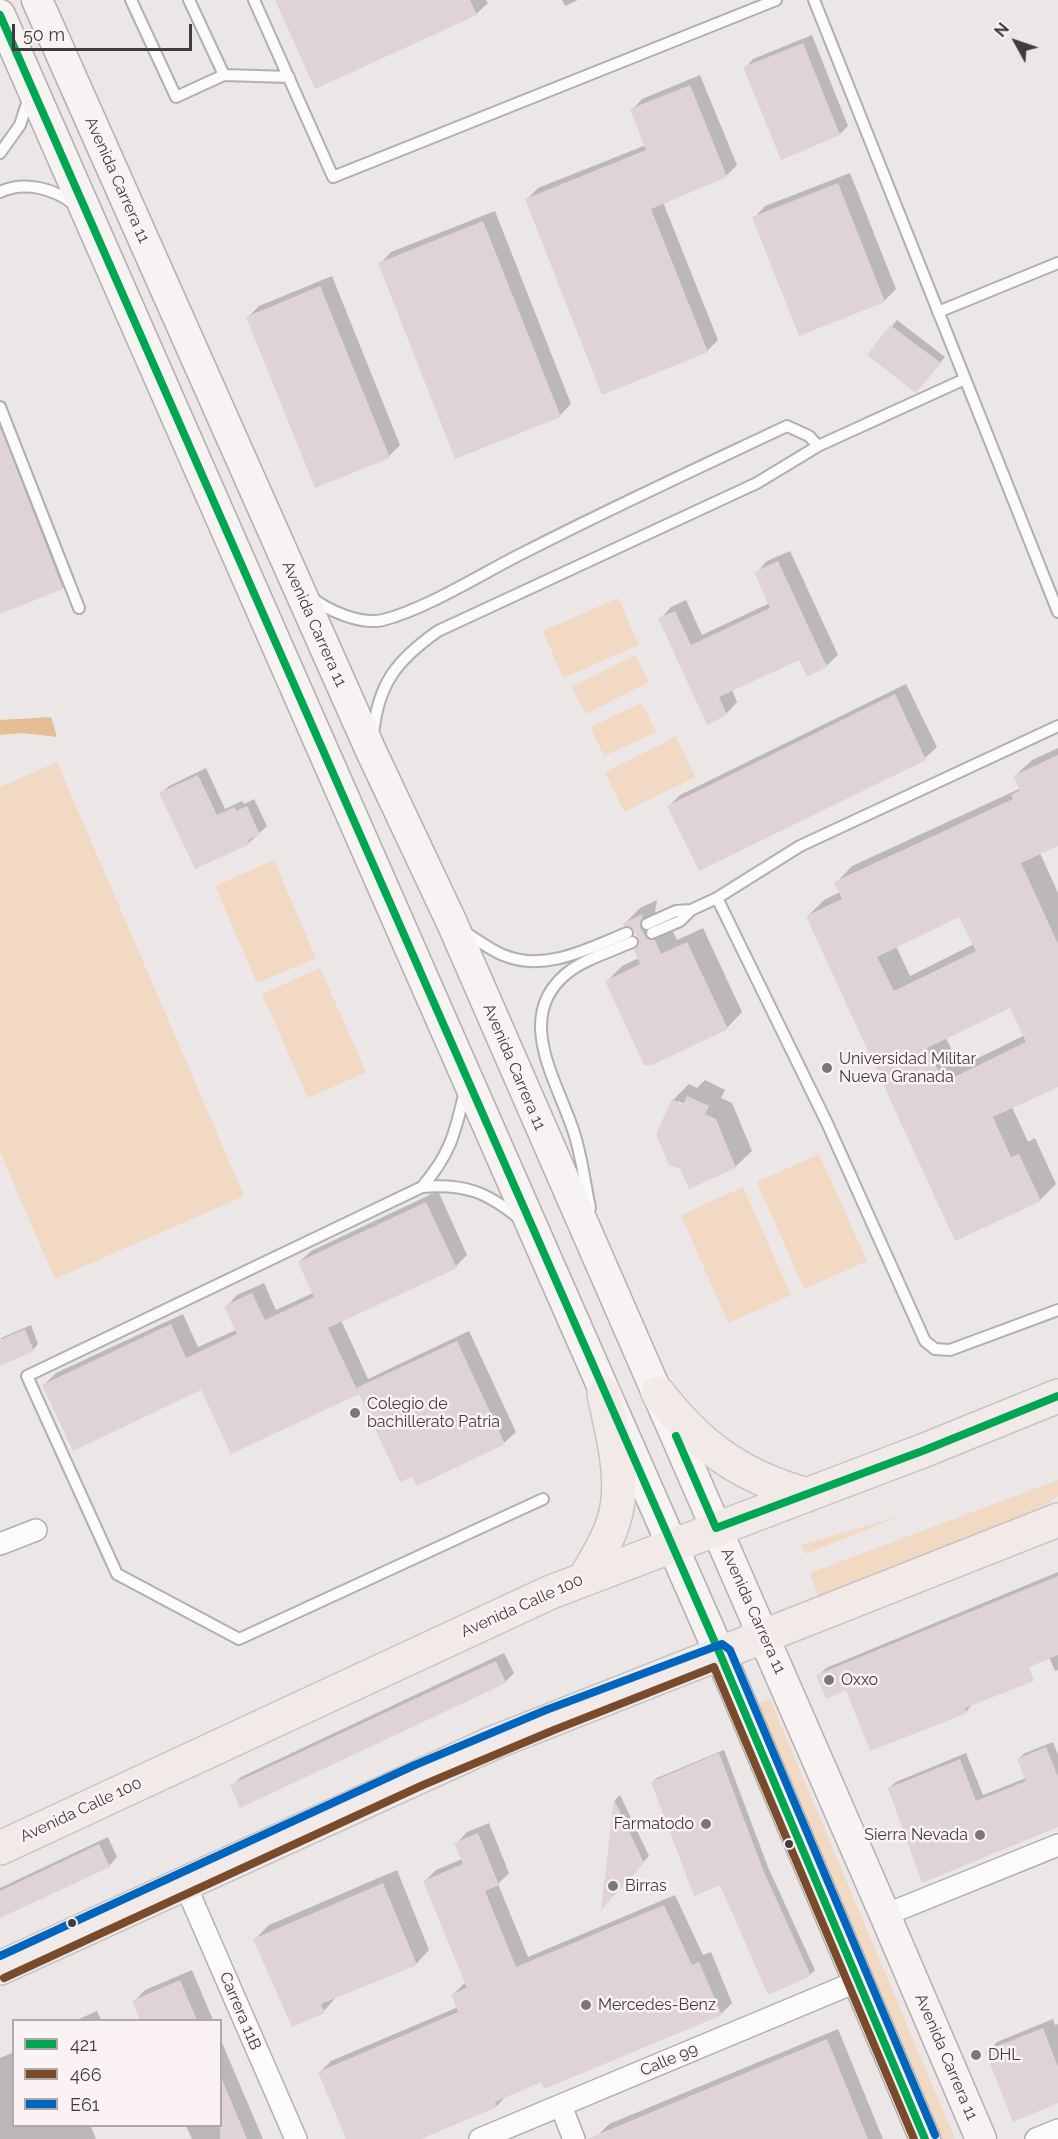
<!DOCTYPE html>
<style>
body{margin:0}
#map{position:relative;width:1058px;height:2139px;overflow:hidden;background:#ebe7e7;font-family:Raleway,sans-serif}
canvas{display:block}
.legend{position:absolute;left:12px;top:2019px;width:210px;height:108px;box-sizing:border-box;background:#faf2f3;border:2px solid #afa9aa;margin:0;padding:8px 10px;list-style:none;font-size:18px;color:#3f3c3d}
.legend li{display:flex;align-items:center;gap:12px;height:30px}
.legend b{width:30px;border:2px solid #afa9aa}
.north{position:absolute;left:986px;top:12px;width:60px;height:60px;-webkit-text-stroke:4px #faf2f3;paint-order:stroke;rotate:310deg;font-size:16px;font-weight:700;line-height:24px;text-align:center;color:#3f3c3d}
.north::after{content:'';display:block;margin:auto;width:21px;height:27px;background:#3f3c3d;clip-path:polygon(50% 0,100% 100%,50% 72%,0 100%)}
.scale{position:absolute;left:12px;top:24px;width:180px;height:27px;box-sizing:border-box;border:3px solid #3f3c3d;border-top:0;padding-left:8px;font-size:18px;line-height:21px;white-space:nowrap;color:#3f3c3d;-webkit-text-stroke:4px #faf2f3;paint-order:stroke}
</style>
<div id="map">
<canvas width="1058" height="2139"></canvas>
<ul class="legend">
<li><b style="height:8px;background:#00a651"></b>421</li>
<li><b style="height:8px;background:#7a4b2a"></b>466</li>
<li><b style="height:8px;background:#0065bd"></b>E61</li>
</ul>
<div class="north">N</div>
<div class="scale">50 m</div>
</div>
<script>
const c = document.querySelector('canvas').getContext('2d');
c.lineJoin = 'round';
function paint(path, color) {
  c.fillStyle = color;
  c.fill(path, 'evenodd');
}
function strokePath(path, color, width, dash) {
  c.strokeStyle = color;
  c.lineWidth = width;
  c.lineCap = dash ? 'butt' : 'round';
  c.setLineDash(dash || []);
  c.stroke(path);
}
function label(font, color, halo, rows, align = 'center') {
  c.font = font + ' Raleway,sans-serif';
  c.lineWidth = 5;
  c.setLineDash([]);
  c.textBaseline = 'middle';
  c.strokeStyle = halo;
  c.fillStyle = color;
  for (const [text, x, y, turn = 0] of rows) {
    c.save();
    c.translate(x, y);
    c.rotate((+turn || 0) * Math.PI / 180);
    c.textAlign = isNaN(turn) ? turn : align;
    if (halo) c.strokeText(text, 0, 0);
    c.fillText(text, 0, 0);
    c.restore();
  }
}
const green = new Path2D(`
 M618 598 639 645 563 678 543 631Z
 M636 655 649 682 586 714 572 687Z
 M642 703 656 732 604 756 590 727Z
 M676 737 695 777 624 812 605 772Z
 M57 762 244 1196 55 1279 0 1152V787Z
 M274 860 316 958 257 983 215 886Z
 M320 968 366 1072 308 1098 262 994Z
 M819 1154 867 1261 804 1289 757 1182Z
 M743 1187 791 1295 728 1323 681 1215Z
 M1058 1480V1496L1046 1505 819 1600 810 1573Z
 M903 1515 806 1554 801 1545Z
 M770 1699 955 2139H932L750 1707Z`);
const forest = new Path2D(`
 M51 717 57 737 22 733 0 735V720Z`);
const shadow = new Path2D(`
 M277 0H486L488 3 476 14Z
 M562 0H578L565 6Z
 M812 35 848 126 840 134 745 68 753 59Z
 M700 75 737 165 726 176 663 202 718 340 707 351 527 199 538 188 646 145 632 110 642 99Z
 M850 173 896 289 884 301 800 334 754 218 765 206Z
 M495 211 571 404 560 415 380 264 391 252Z
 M332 276 400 445 389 456 248 317 259 306Z
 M897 320 945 357 922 385 869 355Z
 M5 401 74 576 63 588 0 613V403Z
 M790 551 838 655 826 666 800 658 732 690 737 702 726 714 660 619 671 607 686 600 702 635 770 603 756 573 767 561Z
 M906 684 937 747 925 758 669 806 680 795Z
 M1058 748V844L1040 853 1058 893V1086L1012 1107 1028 1142 1035 1138 1056 1184 1040 1200 808 916 824 900 840 892 836 883 852 866 1019 789 1020 787 1015 776 1032 760ZM960 915 974 944 910 976 896 946ZM1010 1006 1025 1035 960 1067 946 1038Z
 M206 768 225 809 242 801 244 804 254 799 267 826 249 843 195 867 161 793 169 786Z
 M657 900 655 912 662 924 670 925 677 940 703 928 742 1012 727 1028 607 981 622 966 639 958 641 939 633 926 625 923 640 908Z
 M705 1080 725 1090 721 1098 732 1103 752 1151 735 1167 673 1100 689 1084 697 1088ZM678 1101 691 1107 689 1109 678 1104Z
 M438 1191 467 1255 456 1266 341 1320 368 1379 469 1331 516 1432 504 1443 359 1391 44 1385 56 1373 183 1314 198 1347 236 1330 226 1307 237 1295 264 1283 276 1310 313 1293 299 1262 311 1251Z
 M31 1325 38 1344 33 1350 0 1352 1 1338Z
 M1058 1572V1670L1055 1671 1035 1624 966 1712 847 1688 818 1676 826 1668Z
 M504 1653 514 1673 505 1682 232 1786 241 1777Z
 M1053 1742 1058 1755V1825L889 1788 896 1782 966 1753 983 1795 1026 1778 1018 1759 1025 1753Z
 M724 1750 768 1867 815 1970 810 1975 721 1883 652 1782 657 1778Z
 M620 1795 649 1856 603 1905 615 1800Z
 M489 1823 509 1873 498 1884 528 1957 675 1895 703 1955 711 1952 732 2003 721 2014 541 2080 507 2095 497 2106 418 2139H348L320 2072 331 2061 458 2007 452 1995 466 1982 425 1881 436 1870 462 1859 456 1844 467 1832Z
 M108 1837 117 1857 109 1866 0 1916V1888Z
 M397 1870 429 1950 416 1964 337 1996 324 2011 255 1939 269 1925Z
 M192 1970 213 2020H142L134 2001 145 1990Z
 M97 2011 101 2020H77Z
 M1053 2019 1055 2025 1058 2024V2100L987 2052 997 2042Z
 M838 2029 883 2139H600L598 2135 609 2124Z
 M220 2038 263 2139H192L186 2126H220Z
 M14 2052V2126H94L91 2127 96 2139H0V2058Z`);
const building = new Path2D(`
 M275 0H470L477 15 315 89Z
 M803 43 840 135 781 160 743 67Z
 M690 85 727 177 651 209 708 352 602 395 525 199 646 150 630 109Z
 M838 183 885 302 799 336 752 217Z
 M483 221 561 417 455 459 378 263Z
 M320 286 390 458 315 488 246 317Z
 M890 325 941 363 916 393 867 355Z
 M1 429 63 589 0 614V430Z
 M778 561 827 667 807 677 799 660 719 697 727 715 707 725 658 618 675 611 691 645 770 608 754 572Z
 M895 694 926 760 699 871 667 806Z
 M1058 755V846L1021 863 1058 944V1087L993 1117 1011 1157 1019 1154 1041 1201 955 1241 806 916 842 899 834 882 1013 799 1011 795 1020 790 1013 776ZM959 917 976 951 894 991 877 957ZM1010 1008 1026 1042 944 1082 927 1048Z
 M198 775 217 815 235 807 236 811 247 806 260 835 248 840 250 844 195 869 159 793Z
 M643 914 640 928 647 939 655 940 661 954 687 942 728 1029 652 1065H644L605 981 640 964 634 949 638 946 639 940 632 927 624 926 623 923Z
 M687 1096 709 1106 705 1114 716 1119 736 1168 689 1189 680 1169 669 1165 656 1134 672 1099 683 1105Z
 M426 1202 457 1268 328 1328 359 1394 231 1454 201 1390 73 1451 42 1385 171 1324 186 1358 237 1334 224 1306 252 1293 265 1320 314 1297 298 1262Z
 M25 1329 34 1351 0 1366V1340Z
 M457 1341 505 1444 417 1486 412 1477 400 1482 356 1388Z
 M1058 1576V1655L1029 1667 1034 1681 965 1708 967 1713 870 1751 846 1690 826 1699 816 1675Z
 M496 1661 506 1683 240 1808 230 1785Z
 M1046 1747 1058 1777V1827L922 1883 888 1788 960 1759 976 1801 1026 1781 1017 1759Z
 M719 1753 764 1872 811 1976 768 1995 720 1885 694 1896 651 1782Z
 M614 1799 644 1863 601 1910Z
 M478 1833 499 1885 485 1891 516 1967 664 1905 692 1965 699 1962 722 2015 544 2089 541 2082 495 2102 497 2107 421 2139H346L318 2072 458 2012 451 1994 467 1988 423 1881 463 1864 454 1843Z
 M99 1844 110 1867 0 1918V1891Z
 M383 1883 417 1965 321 2004 325 2013 292 2027 253 1939Z
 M180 1980 197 2020H140L132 2001Z
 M1043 2028 1058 2067V2103L1013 2122 985 2051Z
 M827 2039 868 2139H587Z
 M220 2077H221L247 2139H220Z`);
const lane = new Path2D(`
 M131 0 176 97 224 75
 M189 0 224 75 289 77
 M254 0 333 177 776 0
 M814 0 1058 612
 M0 153 20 125 29 97
 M0 192C25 180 55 189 75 205
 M938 312 1058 263
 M0 407 79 608
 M311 597C328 611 361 625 383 620 427 609 486 571 527 551 613 507 700 467 787 426L809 436 818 446
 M373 735C378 683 397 660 438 631L757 483 818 446 965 379
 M717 898 827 1123 925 1341 935 1349 950 1350 1058 1310
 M647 924 676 911 691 910
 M463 931C476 939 489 949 503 955 545 973 589 948 627 933
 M652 933 680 921 691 910 717 898 800 846 1058 726
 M422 1187C451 1153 455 1133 465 1091
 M590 1208C585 1184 582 1159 575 1136 560 1085 512 1019 566 974 584 959 610 952 632 942
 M520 1219C487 1192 464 1183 422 1187L27 1376 117 1574 239 1639 543 1499`);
const street = new Path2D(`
 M0 1544 36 1530
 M184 1882 296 2139
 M885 1915 1058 1845
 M561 2106 574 2139
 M480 2139 858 1981
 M1036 2139 1058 2130`);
const secondary = new Path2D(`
 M37 0 371 751 452 923 885 1915 981 2139
 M0 15 720 1654 925 2139`);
const primary = new Path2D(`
 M658 1393C700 1447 740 1476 807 1495
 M585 1578C595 1560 607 1543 613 1523 627 1484 612 1433 604 1394
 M0 1848 551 1592 925 1450 1058 1396
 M0 1968 493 1743 1058 1520`);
const bus1 = new Path2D(`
 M0 15 720 1654 925 2139
 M676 1436 716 1528 925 1450 1058 1396`);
const bus2 = new Path2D(`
 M4 1978 423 1785 554 1730 714 1667 914 2139`);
const bus3 = new Path2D(`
 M0 1956 415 1765 546 1710 722 1644 730 1650 935 2135`);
const markers = [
 [827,1068,6,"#7b7878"],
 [355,1413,6,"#7b7878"],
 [829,1680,6,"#7b7878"],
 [706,1824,6,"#7b7878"],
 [980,1835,6,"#7b7878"],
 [789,1844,5,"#3f3c3d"],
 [613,1886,6,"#7b7878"],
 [72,1923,5,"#3f3c3d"],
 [586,2005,6,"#7b7878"],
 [976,2055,6,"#7b7878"]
];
const streetNames = [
 ["Avenida Carrera 11",117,180,66],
 ["Avenida Carrera 11",314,624,66],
 ["Avenida Carrera 11",514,1067,67],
 ["Avenida Calle 100",522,1606,-24],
 ["Avenida Carrera 11",753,1611,66],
 ["Avenida Calle 100",81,1810,-25],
 ["Carrera 11B",240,2011,67],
 ["Avenida Carrera 11",946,2057,67],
 ["Calle 99",669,2060,-23]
];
const poiNames = [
 ["Universidad Militar",839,1059],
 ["Nueva Granada",839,1077],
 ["Colegio de",367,1404],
 ["bachillerato Patria",367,1422],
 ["Oxxo",841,1680],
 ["Farmatodo",694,1824,"right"],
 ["Sierra Nevada",968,1835,"right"],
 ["Birras",625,1886],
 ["Mercedes-Benz",598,2005],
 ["DHL",988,2055]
];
paint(green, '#f1d9c3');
paint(forest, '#e5be95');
paint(shadow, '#0003');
paint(building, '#e0d2d9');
strokePath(lane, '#b2afaf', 14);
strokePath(street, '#b2afaf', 24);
strokePath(secondary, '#b2afaf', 33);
strokePath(primary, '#c6c4c4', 36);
strokePath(lane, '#fcfbfb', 10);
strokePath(street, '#fcfbfb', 21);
strokePath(secondary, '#f6f3f2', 30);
strokePath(primary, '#f2eae9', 33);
strokePath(bus1, '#00a651', 8);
strokePath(bus2, '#7a4b2a', 8);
strokePath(bus3, '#0065bd', 8);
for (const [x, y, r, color] of markers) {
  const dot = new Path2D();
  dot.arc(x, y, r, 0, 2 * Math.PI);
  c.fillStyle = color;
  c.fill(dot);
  strokePath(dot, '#faf2f3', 2);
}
label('16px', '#3f3c3d', '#faf2f3', streetNames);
label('16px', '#3f3c3d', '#faf2f3', poiNames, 'left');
</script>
